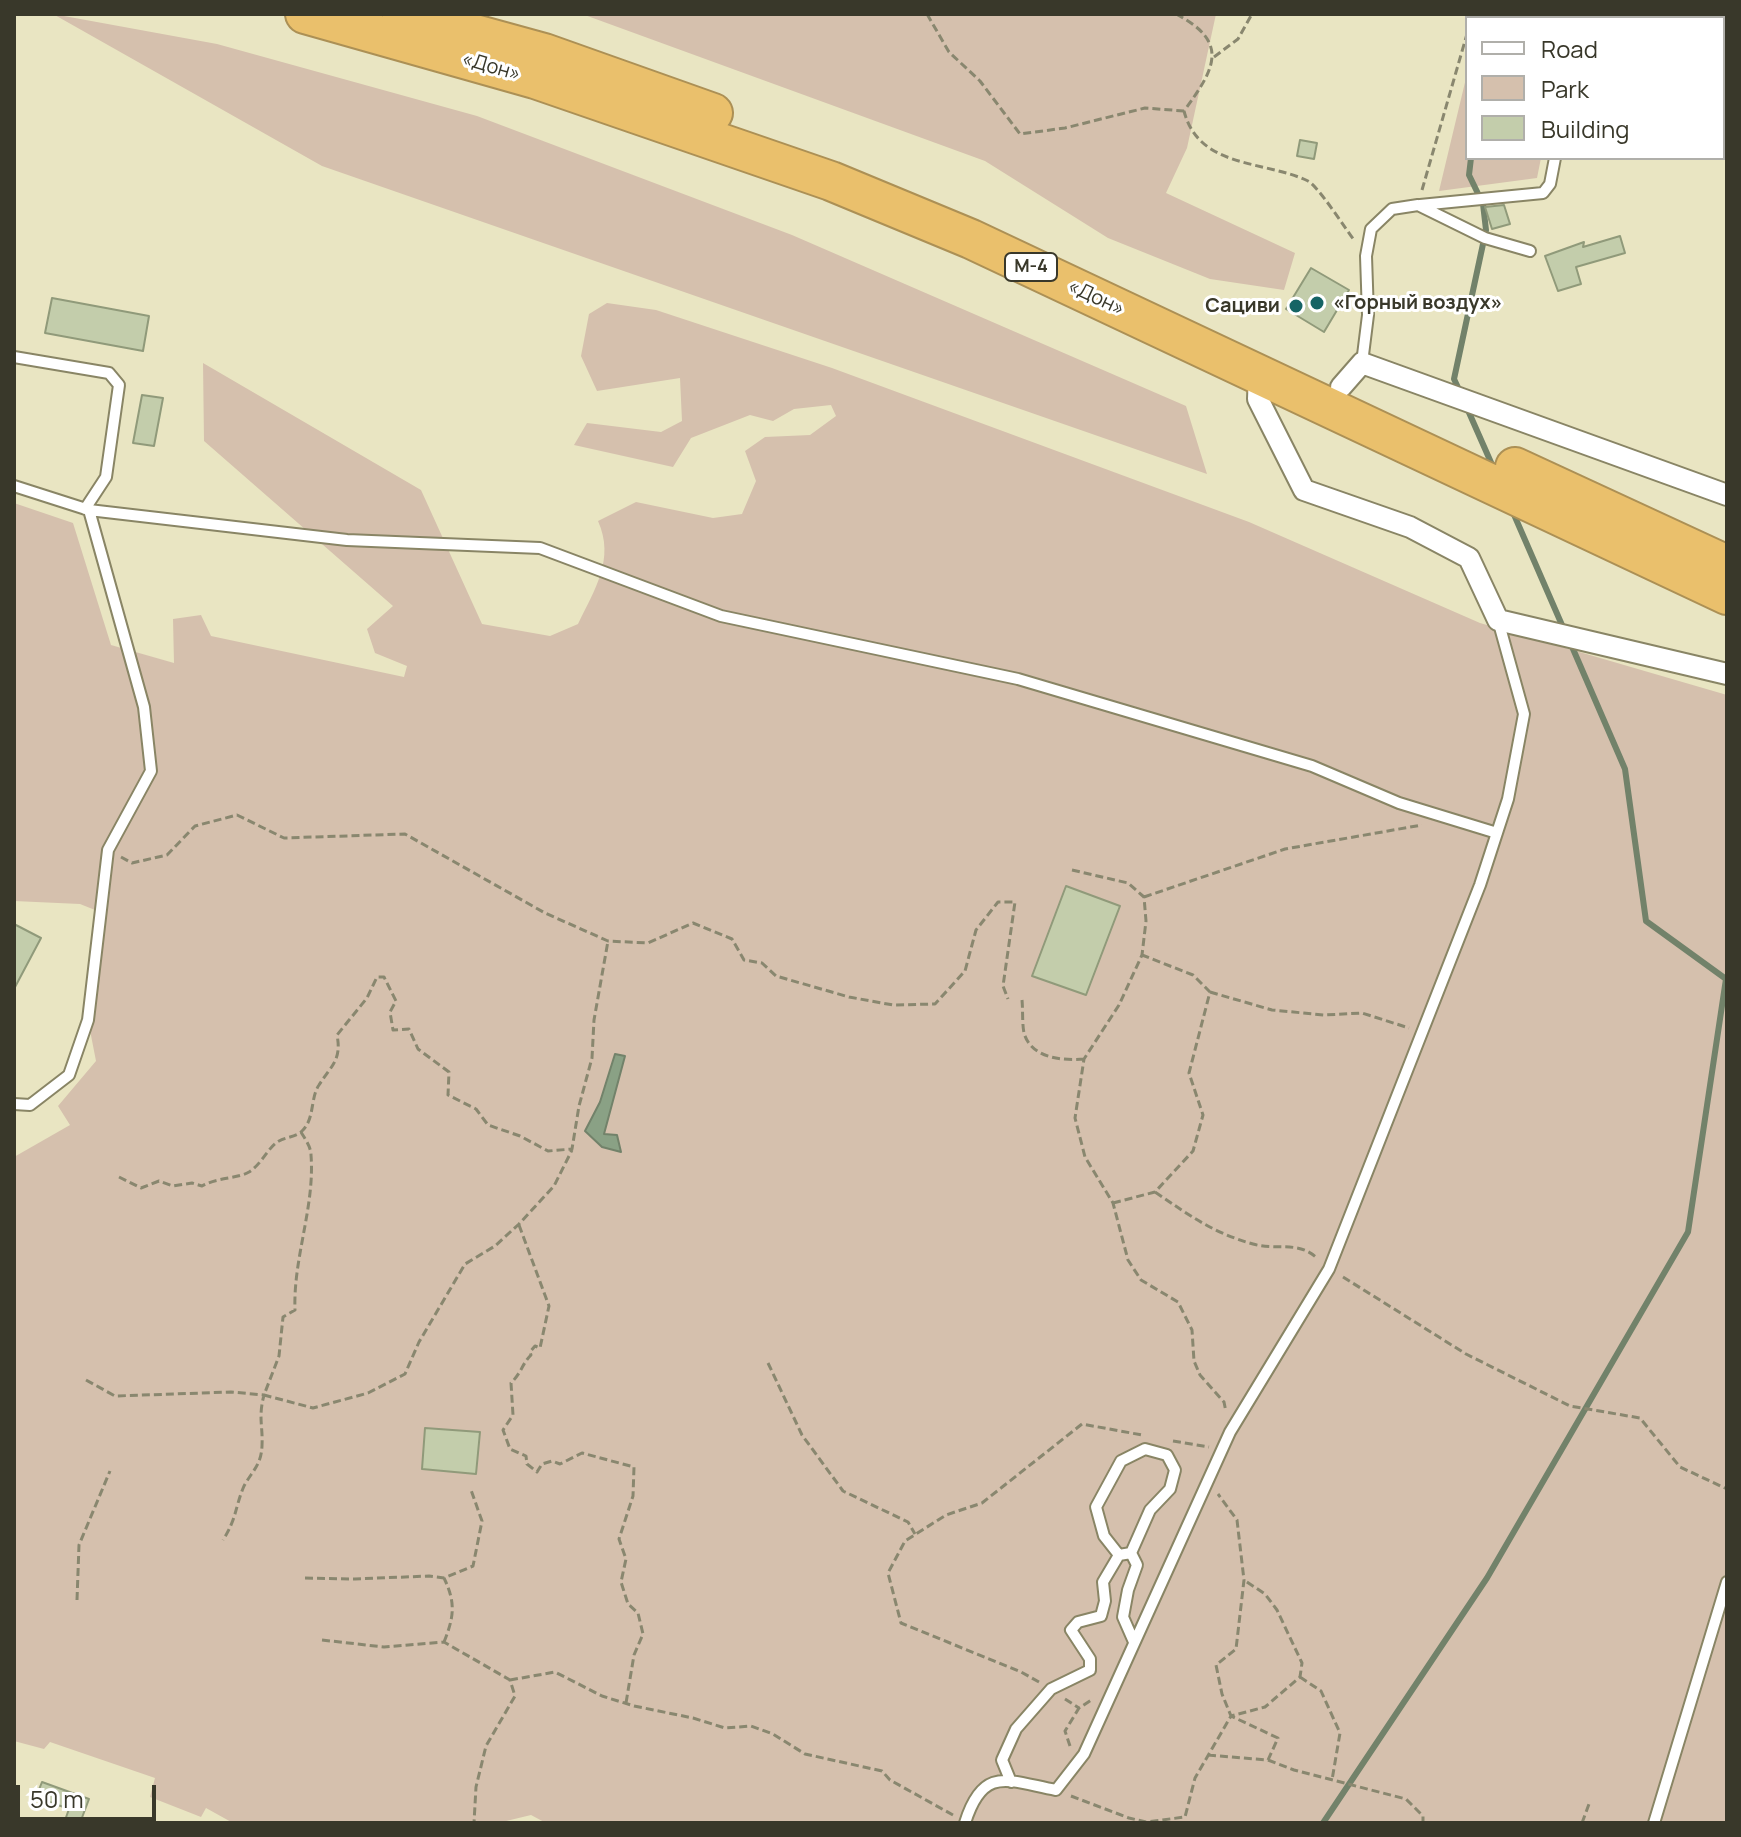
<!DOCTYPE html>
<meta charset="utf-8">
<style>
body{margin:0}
#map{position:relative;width:1741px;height:1837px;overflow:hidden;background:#e9e5c2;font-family:Manrope,sans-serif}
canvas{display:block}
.frame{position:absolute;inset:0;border:16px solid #39382a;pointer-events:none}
.legend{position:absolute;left:1465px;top:16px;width:260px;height:144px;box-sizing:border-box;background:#fff;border:2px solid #b0afaa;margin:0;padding:10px 14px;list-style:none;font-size:24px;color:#39382a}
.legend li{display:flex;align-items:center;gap:16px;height:40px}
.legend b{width:40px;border:2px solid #b0afaa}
.scale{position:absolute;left:16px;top:1785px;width:140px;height:36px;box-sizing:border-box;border:4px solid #39382a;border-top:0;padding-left:10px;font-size:24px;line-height:28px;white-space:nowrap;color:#39382a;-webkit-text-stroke:6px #fff;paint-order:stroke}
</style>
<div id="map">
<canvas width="1741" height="1837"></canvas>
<div class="frame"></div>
<ul class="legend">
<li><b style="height:10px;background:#fff"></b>Road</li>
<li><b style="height:22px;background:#d5c0ad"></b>Park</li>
<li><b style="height:22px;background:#c3cdab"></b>Building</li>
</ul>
<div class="scale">50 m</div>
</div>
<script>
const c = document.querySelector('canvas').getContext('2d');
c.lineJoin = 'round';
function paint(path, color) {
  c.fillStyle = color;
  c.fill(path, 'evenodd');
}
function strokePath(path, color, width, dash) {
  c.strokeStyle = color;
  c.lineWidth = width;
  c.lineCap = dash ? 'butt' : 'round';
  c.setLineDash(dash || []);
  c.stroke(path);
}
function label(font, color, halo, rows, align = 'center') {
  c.font = font + ' Manrope,sans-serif';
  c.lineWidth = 6;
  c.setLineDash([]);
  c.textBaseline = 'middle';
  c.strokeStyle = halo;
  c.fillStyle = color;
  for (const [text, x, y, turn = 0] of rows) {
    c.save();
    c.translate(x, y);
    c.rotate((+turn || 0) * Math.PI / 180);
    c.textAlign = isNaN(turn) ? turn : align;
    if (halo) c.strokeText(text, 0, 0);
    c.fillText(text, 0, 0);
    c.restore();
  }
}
const green = new Path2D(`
 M53 14 217 44 477 116 792 235 1186 406 1207 474 322 166Z
 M582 14H1216L1187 148 1166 193 1295 253 1284 290 1210 279 1108 238 985 161Z
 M1604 14H1727V130L1723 128V18H1606Z
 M1467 74V158H1541L1537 178 1439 191Z
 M607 303 656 310 832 368 1249 522 1480 623 1727 695V1823H546L531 1815 498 1823H233L206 1808 201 1817 150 1797 155 1778 50 1742 44 1749 14 1741V1157L70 1125 58 1106 96 1061 88 1020 100 912 80 904 14 901V503L73 523 111 645 174 663 173 619 201 615 211 636 404 677 407 666 375 653 367 629 393 606 204 441 203 363 421 490 482 624 550 636 578 624C595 589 615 559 598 521L636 502 713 518 742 514 756 481 745 451 765 437 810 435 836 416 831 405 794 409 773 421 750 415 691 438 673 467 574 445 587 423 661 432 682 421 680 378 597 391 581 356 589 314Z`);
const water = new Path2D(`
 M615 1054 625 1056 604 1134 617 1135 621 1152 602 1147 585 1131 600 1102Z`);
const stream = new Path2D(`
 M1497 18 1500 14
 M1461 394 1454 379 1486 230 1483 204 1469 175 1471 158
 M1467 408 1493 467
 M1512 510 1565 632
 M1323 1823 1487 1578 1688 1232 1726 979 1646 921 1625 769 1570 642`);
const building = new Path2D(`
 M1300 140 1317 143 1314 159 1297 156Z
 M1504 205 1510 224 1492 229 1485 207Z
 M1620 236 1625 253 1576 267 1581 284 1558 291 1545 256 1584 242 1583 247Z
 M1311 268 1349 290 1324 332 1286 309Z
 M52 298 149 316 143 351 45 333Z
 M142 395 163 398 154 446 133 443Z
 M1066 886 1120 906 1086 995 1032 976Z
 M14 924 41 938 14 989Z
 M425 1428 480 1432 476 1474 422 1469Z
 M42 1782 89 1799 80 1823H64L69 1809 36 1797Z`);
const path = new Path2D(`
 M927 14 949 52 980 81 1020 134 1065 128 1145 108 1184 111
 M1176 14C1232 43 1213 71 1184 111 1199 169 1264 160 1308 181 1318 186 1345 228 1354 240
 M1474 18 1476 14
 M1214 57 1238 39 1252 14
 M1422 190 1467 34
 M121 857 132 863 167 855 195 826 237 815 284 838 405 834 545 913 608 941 648 943 693 923 732 939 744 960 762 963 776 976 849 997 893 1005 935 1004 965 971 976 930 998 902H1015L1003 986 1008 999
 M1072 870 1128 883 1144 897 1146 921 1142 955 1119 1005 1084 1059 1075 1118 1085 1157 1113 1203 1128 1260 1141 1280 1178 1302 1192 1330 1194 1361 1200 1375 1224 1402 1226 1412
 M1144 897 1285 849 1422 825
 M1210 992 1272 1010 1324 1015 1362 1013 1409 1028
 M1022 1000C1023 1010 1022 1023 1024 1033 1031 1058 1062 1061 1084 1059
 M301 1132C305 1139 311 1147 311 1155 315 1207 293 1258 295 1310L283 1317 279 1356 264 1395 313 1408 368 1393 405 1374 419 1342 465 1264 495 1246 519 1224 554 1186 572 1150
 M119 1177 141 1188 159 1181 173 1186 192 1183 202 1186C218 1177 237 1179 249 1172 262 1164 268 1147 279 1141 286 1137 296 1137 302 1131 315 1119 310 1098 319 1085 331 1066 342 1060 337 1035L367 998 377 977H384L396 1001 390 1012 393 1030 409 1029 418 1049 449 1072 448 1095 476 1109 488 1125 520 1136 548 1151 572 1149 579 1106 592 1058 594 1020 608 941
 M1155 1192C1189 1215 1213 1233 1253 1244 1277 1251 1297 1240 1317 1258
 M1113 1203 1155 1192 1193 1151 1203 1115 1189 1073 1210 992 1193 975 1142 955
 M519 1225 549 1306 540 1348 535 1346 530 1352 531 1355C522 1364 522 1372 511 1383L513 1415 503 1430 510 1449 526 1456 527 1464 537 1472 542 1464 552 1461 560 1464 582 1453 634 1467 633 1496 619 1539 626 1559 621 1582 628 1604 638 1613 643 1634 634 1655 626 1703
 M1343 1277 1466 1354 1570 1406 1640 1418 1680 1467 1727 1489
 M768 1363 802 1435 843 1491 908 1522 915 1534
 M86 1380 115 1396 231 1392 264 1395C258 1418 263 1425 262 1446 261 1466 252 1471 244 1486 235 1507 237 1518 223 1540
 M1173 1441 1209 1447
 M305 1578 355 1579 429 1576 444 1578 473 1566 482 1521 471 1490
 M77 1600 79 1545 110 1471
 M322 1640 384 1647 444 1642 510 1680 515 1696 486 1746 476 1787 474 1823
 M444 1642C454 1617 456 1603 444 1578
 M1300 1677 1321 1691 1340 1733 1332 1780
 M510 1680 555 1672 602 1696 634 1706 693 1718 725 1728 751 1726 773 1734 805 1754 882 1771 890 1780 953 1815
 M1039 1682 1021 1672 901 1623 888 1573 905 1541 946 1515 982 1503 1082 1424 1142 1435
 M1065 1699 1079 1708
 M1070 1746 1065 1731 1079 1708 1093 1699
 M1208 1755 1268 1760 1278 1738 1231 1716 1265 1707 1300 1677 1302 1663 1277 1610 1265 1594 1244 1580
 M1268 1760 1294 1770 1406 1799 1423 1816V1823
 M1071 1796 1129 1818 1146 1822 1185 1817 1195 1778 1231 1716 1222 1694 1216 1665 1236 1649 1244 1580 1237 1520 1218 1494
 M1582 1823 1589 1804`);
const lane = new Path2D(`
 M1420 205 1543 193 1550 184 1555 158
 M14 357 109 373 119 385 106 477 85 509
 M1362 363 1368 315 1366 256 1371 229 1392 209 1418 205 1485 238 1530 251
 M14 486 89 510 347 540 540 548 721 616 1018 679 1312 766 1399 803 1497 833
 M14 1104 30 1105 69 1075 88 1020 108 850 151 771 144 707 89 510
 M1119 1555 1104 1536 1096 1507 1121 1461 1145 1449 1167 1455 1175 1470 1170 1489 1150 1510 1131 1553
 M1011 1782 1002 1760 1016 1729 1051 1689 1090 1670V1659L1071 1630 1078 1622 1101 1616 1105 1601 1103 1582 1119 1555 1131 1553 1137 1565 1128 1590 1123 1617 1134 1642
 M965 1823C983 1765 1008 1781 1056 1790L1084 1754 1230 1432 1329 1269 1480 885 1508 799 1524 714 1498 620
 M1654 1823 1727 1582`);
const street = new Path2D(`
 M1259 373 1258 399 1304 490 1410 527 1469 558 1498 620 1727 674
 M1341 387 1362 363 1727 495`);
const highway = new Path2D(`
 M305 14 535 79 831 181 971 239 1727 595
 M402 14 544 53 713 113
 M1515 467 1727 565`);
const markers = [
 [1317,303,8,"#156465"],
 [1296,306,8,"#156465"]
];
const shields = [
 [1031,267,52]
];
const shieldNames = [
 ["М-4",1031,267]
];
const streetNames = [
 ["«Дон»",491,67,16],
 ["«Дон»",1096,298,25]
];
const poiNames = [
 ["«Горный воздух»",1333,303],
 ["Сациви",1280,306,"right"]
];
paint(green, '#d5c0ad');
paint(water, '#8aa185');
strokePath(water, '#72826a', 2);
strokePath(stream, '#72826a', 6);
paint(building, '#c3cdab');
strokePath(building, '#909a7a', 2);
strokePath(lane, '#898565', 14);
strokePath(street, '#898565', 24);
strokePath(highway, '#ac9055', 42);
strokePath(path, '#89876f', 3, [8, 4]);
strokePath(lane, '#fff', 10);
strokePath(street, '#fff', 20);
strokePath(highway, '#eac06c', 38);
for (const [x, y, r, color] of markers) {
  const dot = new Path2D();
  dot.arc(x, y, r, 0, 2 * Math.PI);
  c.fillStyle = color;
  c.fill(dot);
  strokePath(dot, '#fff', 3);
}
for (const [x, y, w] of shields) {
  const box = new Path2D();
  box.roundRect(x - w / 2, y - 14, w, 28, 6);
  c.fillStyle = '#fff';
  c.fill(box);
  strokePath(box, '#39382a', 2);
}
label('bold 18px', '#39382a', null, shieldNames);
label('20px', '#39382a', '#fff', streetNames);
label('bold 20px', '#39382a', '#fff', poiNames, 'left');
</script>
